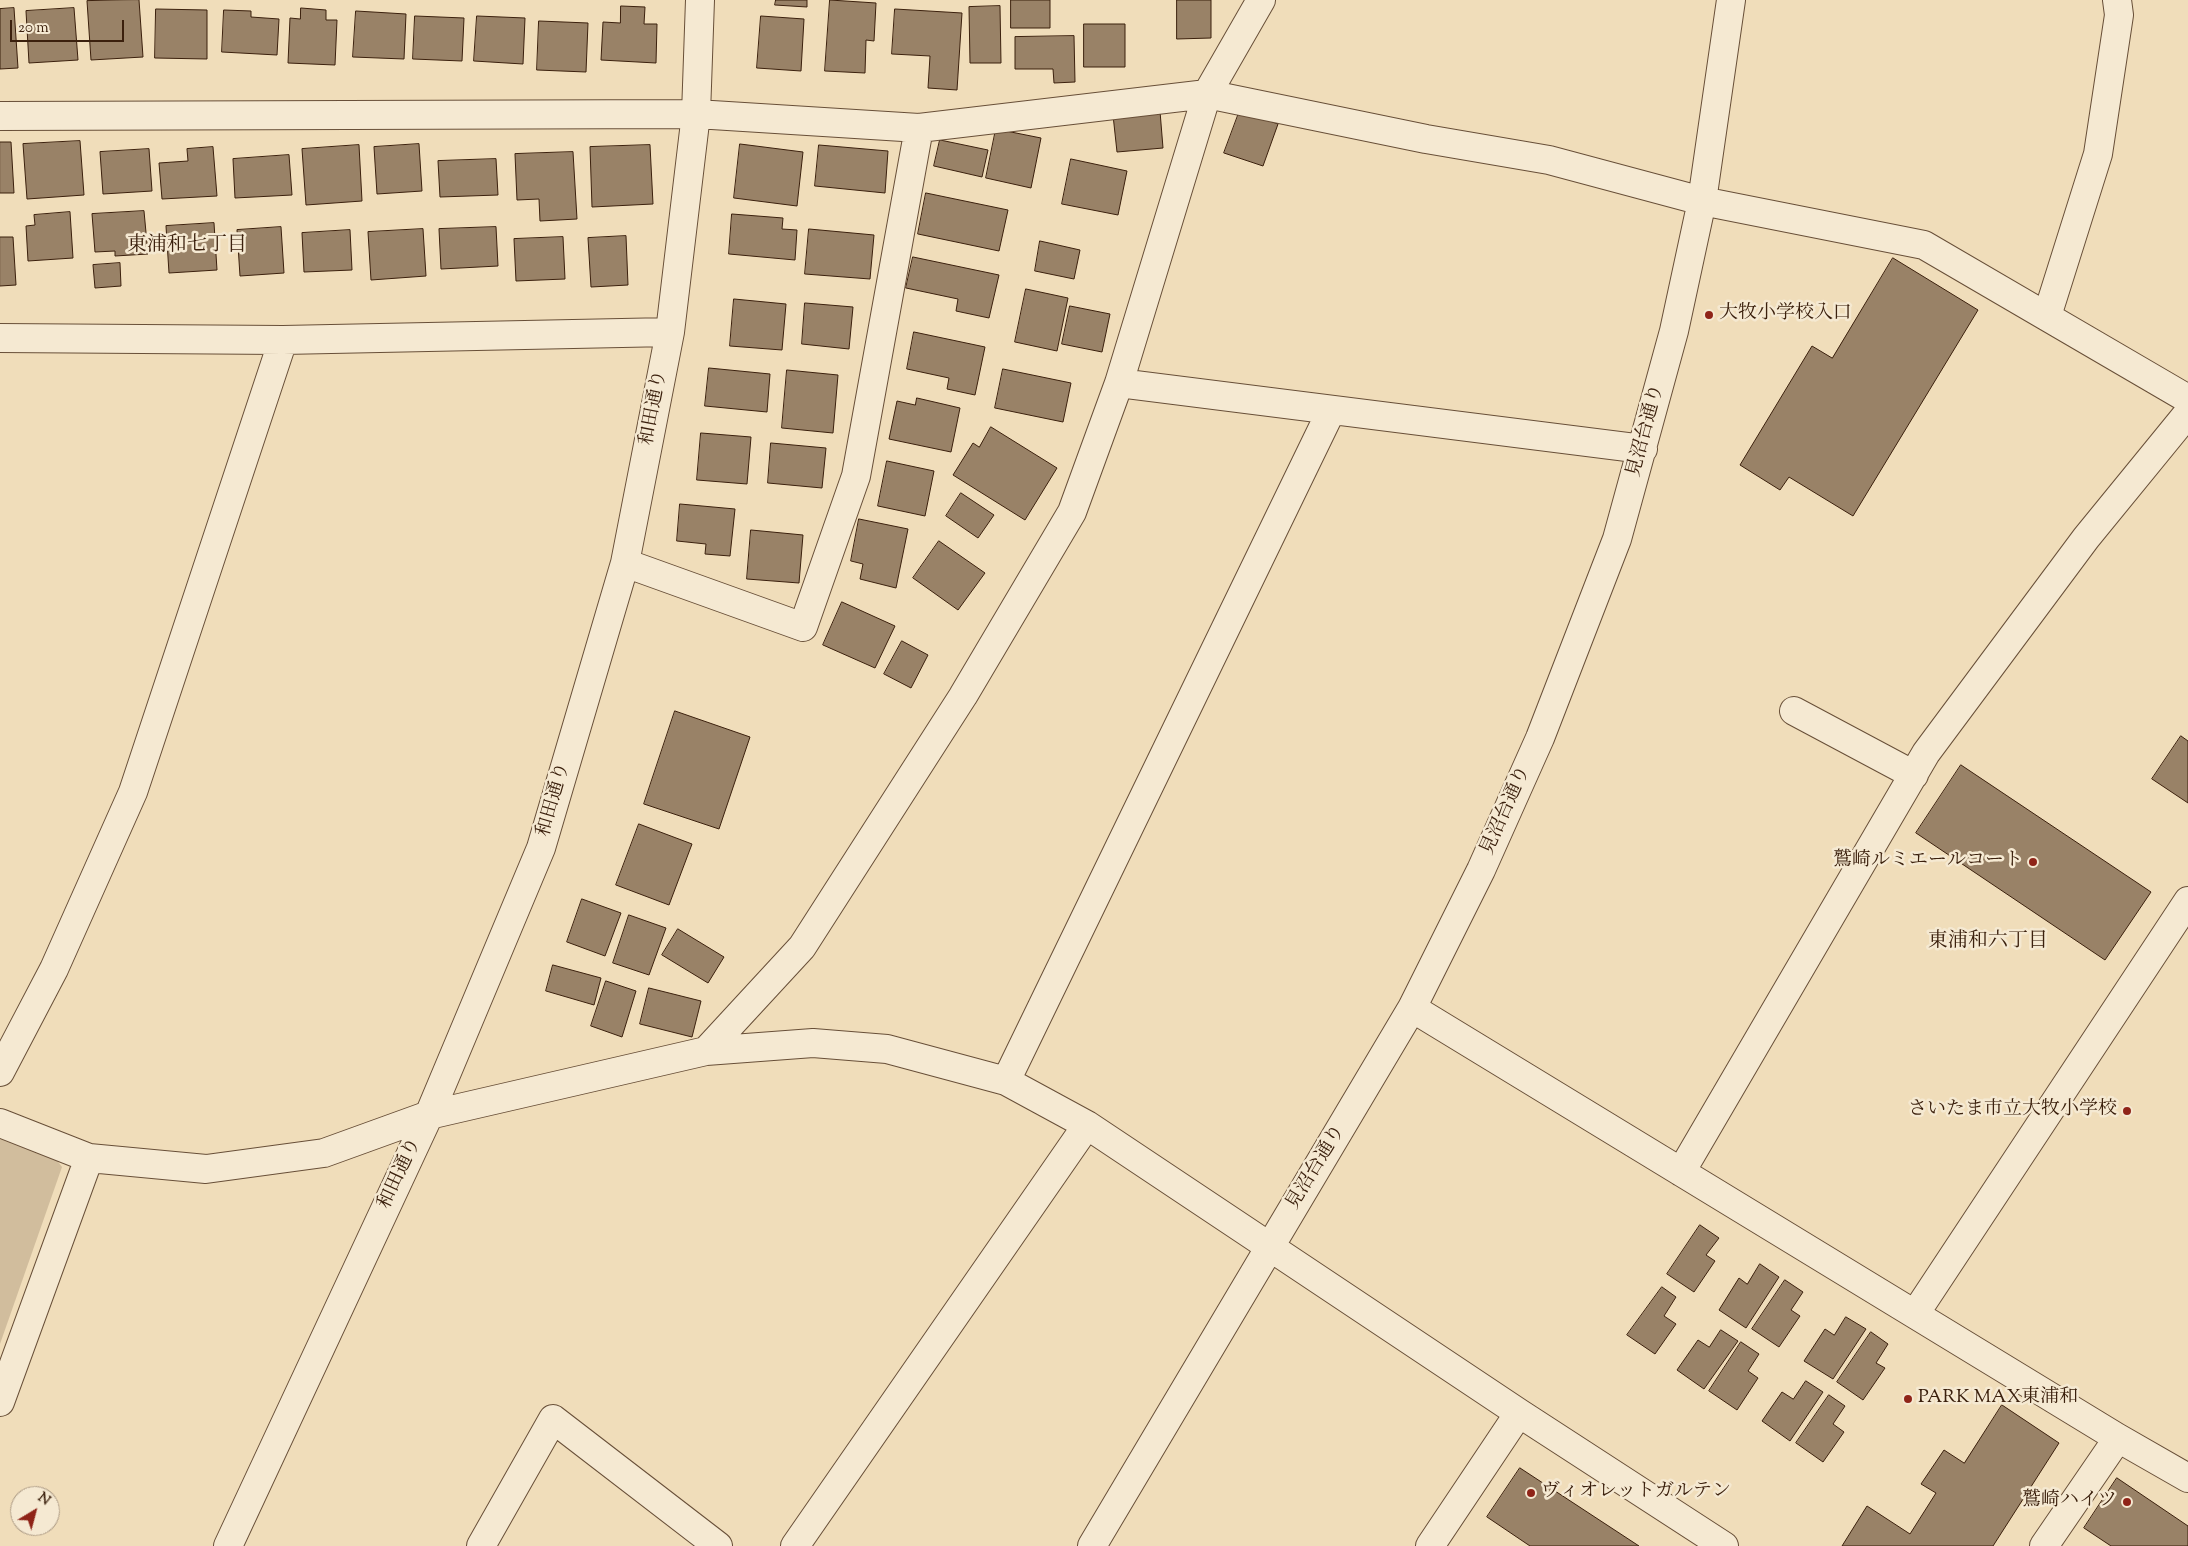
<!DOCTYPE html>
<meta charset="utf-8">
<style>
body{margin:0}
#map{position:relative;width:2188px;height:1546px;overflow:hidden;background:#f0ddba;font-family:"Sorts Mill Goudy",serif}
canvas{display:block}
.north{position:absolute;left:10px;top:1486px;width:50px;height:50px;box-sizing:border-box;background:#f5e9d2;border:1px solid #ab9983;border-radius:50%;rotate:37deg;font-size:14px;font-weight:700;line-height:20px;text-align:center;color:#3b200d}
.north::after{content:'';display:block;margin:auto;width:18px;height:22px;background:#8f2418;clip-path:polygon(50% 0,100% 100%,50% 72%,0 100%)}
.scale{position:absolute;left:10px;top:20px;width:114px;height:22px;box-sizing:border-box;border:2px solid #3b200d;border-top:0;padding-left:6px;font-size:15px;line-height:18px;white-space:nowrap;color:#3b200d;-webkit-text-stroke:4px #f5e9d2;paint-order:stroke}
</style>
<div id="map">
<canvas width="2188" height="1546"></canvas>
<div class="north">N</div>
<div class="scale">20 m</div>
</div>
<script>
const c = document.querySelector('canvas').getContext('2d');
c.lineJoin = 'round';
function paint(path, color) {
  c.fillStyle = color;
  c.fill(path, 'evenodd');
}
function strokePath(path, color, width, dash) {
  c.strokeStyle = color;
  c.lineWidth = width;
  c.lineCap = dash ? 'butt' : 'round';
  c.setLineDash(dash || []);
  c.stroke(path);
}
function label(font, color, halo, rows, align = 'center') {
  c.font = font + ' "Sorts Mill Goudy","Noto Serif JP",serif';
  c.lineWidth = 5;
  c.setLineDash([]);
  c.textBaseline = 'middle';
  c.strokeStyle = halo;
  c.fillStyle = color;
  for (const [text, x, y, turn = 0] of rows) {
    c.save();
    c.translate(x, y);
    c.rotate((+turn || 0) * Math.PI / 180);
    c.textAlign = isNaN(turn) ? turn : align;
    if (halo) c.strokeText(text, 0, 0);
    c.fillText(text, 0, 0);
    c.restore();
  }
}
const green = new Path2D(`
 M0 1136 53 1155 62 1167 0 1344Z`);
const building = new Path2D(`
 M139 0 143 57 91 60 87 1Z
 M776 0H807V7L775 5Z
 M830 0 876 3 874 41 866 40 865 73 825 71Z
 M1011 0H1050V28H1011Z
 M1177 0H1211V38L1177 39Z
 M621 6 645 7 644 24H657L656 63 601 60 603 22 620 23Z
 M1000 6 1001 63H970L969 7Z
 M14 8 18 68 0 69V9Z
 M74 8 78 60 29 63 26 11Z
 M301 8 326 10V20H337L335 65 288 63 290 18 300 19Z
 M156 9 207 10V59L155 58Z
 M895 9 962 13 957 90 928 88 930 56 892 54Z
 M224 10 251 11V17L279 19 277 55 222 52Z
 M356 11 406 14 404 59 353 57Z
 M415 16 464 18 462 61 413 59Z
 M477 16 525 18 523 64 474 61Z
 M761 16 804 19 801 71 757 68Z
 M539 21 588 23 586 72 537 70Z
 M1084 24H1125V67H1084Z
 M1074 36 1075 82 1054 83 1053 69H1015V37Z
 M1240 110 1278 124 1263 166 1224 153Z
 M1160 111 1163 148 1117 152 1113 115Z
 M996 129 1041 138 1031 188 986 178Z
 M940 140 988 150 982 177 934 166Z
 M80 141 84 195 27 199 23 144Z
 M0 142H11L14 193H0Z
 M419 144 422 191 377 194 374 147Z
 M740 144 803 152 797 206 734 198Z
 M359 145 362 201 306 205 302 149Z
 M650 145 653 204 592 207 590 147Z
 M819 145 888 151 885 193 815 186Z
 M213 147 217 196 162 199 159 163 188 161 187 149Z
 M149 149 152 191 103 194 100 152Z
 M573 152 577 219 540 221 539 199 517 200 515 154Z
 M289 155 292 195 235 198 233 159Z
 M496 159 498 195 440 197 438 161Z
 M1071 159 1127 171 1118 215 1062 204Z
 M926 193 1008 210 999 251 918 234Z
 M144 211 148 254 115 256V251L95 252 92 214Z
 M70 212 73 258 28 261 26 226 35 225 34 215Z
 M732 214 783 218 782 229 797 230 795 260 729 254Z
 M214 223 217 270 169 273 166 226Z
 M281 227 284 273 240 276 237 230Z
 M496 227 498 266 441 269 439 229Z
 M423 229 426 276 371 280 368 232Z
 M809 229 874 235 870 279 805 274Z
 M350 230 352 270 304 272 302 233Z
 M626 236 628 285 591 287 588 238Z
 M0 237H13L16 285 0 286Z
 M563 237 565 279 516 281 514 239Z
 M1040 241 1080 250 1074 279 1035 271Z
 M913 257 999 275 989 318 956 311 958 299 906 288Z
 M1893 258 1978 310 1853 516 1789 477 1780 490 1740 465 1812 346 1832 358Z
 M120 263 121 286 95 288 93 265Z
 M1026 289 1068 298 1057 351 1015 342Z
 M734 299 786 304 782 350 730 346Z
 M805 303 853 307 849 349 802 344Z
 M1070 306 1110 314 1102 352 1062 344Z
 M914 332 985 347 975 395 947 389 949 378 907 369Z
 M709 368 770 374 767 412 705 406Z
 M1003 369 1071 383 1063 422 995 408Z
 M787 370 838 375 833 433 782 428Z
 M917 398 960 408 951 452 889 439 897 401 915 405Z
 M991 427 1057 468 1025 520 953 475 973 443 979 447Z
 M701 433 751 437 747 484 697 480Z
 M771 443 826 448 822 488 768 483Z
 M887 461 934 471 925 516 878 506Z
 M961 493 994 515 978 538 946 516Z
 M680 504 735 509 730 556 705 554 706 544 677 541Z
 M859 519 908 529 896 588 860 579 863 564 851 561Z
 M751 530 803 535 799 583 747 579Z
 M939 541 985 573 958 610 913 578Z
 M842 602 895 626 875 668 823 645Z
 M902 641 928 655 911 688 884 674Z
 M675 711 750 737 719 829 644 804Z
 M2181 736 2188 741V803L2152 779Z
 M1961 765 2151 892 2105 960 1916 833Z
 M639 824 692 844 669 905 616 885Z
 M582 899 621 913 605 956 567 942Z
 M629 915 666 928 649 975 613 963Z
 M678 929 724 957 708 983 662 955Z
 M553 965 601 978 594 1005 546 991Z
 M606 981 636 991 622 1037 591 1026Z
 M649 988 701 1001 692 1037 640 1024Z
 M1700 1225 1719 1238 1706 1255 1715 1261 1694 1292 1667 1274Z
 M1760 1264 1779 1277 1746 1328 1719 1310 1739 1278 1747 1284Z
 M1785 1280 1803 1292 1791 1310 1800 1316 1779 1347 1752 1329Z
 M1662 1287 1676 1297 1664 1316 1676 1324 1655 1354 1627 1335Z
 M1846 1317 1866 1329 1833 1379 1804 1361 1825 1329 1834 1335Z
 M1721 1330 1738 1341 1704 1389 1677 1370 1698 1340 1709 1347Z
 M1871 1332 1888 1344 1876 1363 1885 1368 1863 1400 1837 1382Z
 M1741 1342 1759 1354 1748 1371 1758 1378 1737 1410 1709 1391Z
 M1806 1381 1823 1392 1790 1441 1762 1421 1782 1392 1793 1399Z
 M1829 1395 1845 1406 1833 1424 1844 1432 1823 1462 1796 1443Z
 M2002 1405 2059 1443 1993 1546H1842L1867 1506 1910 1534 1936 1493 1921 1484 1944 1450 1964 1463Z
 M1520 1468 1639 1546H1530L1487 1517Z
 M2117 1478 2188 1526V1546H2111L2084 1528Z`);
const minor = new Path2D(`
 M0 116 696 114 919 128 1207 94 1426 139 1549 160 1702 201 1924 245 2188 399
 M2047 316 2098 154 2119 15 2117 0
 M0 338 283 340 670 332
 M1119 383 1643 449
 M625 563 803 627 856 476 919 128
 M1794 711 1914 775
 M1412 1008 2118 1438 2188 1478
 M706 1051 802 947 963 696 1072 512 1119 383 1207 94 1261 0
 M0 1072 54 969 133 792 283 340
 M1006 1081 1331 411
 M0 1123 89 1158 206 1169 324 1153 429 1115 706 1051 813 1043 887 1049 1006 1081 1087 1125 1519 1413 1724 1546
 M1681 1172 1926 753 2086 538 2188 413
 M1915 1314 2188 901
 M0 1402 89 1158
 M228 1546 429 1115 541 848 625 563 670 332 696 114 700 0
 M481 1546 553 1419 718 1546
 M795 1546 1087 1125
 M1092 1546 1412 1008 1481 870 1540 738 1617 539 1674 331 1702 201 1731 0
 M1430 1546 1519 1413
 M2044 1546 2118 1438`);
const markers = [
 [1709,315,5,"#8f2418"],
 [2033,862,5,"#8f2418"],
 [2127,1111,5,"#8f2418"],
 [1908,1399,5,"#8f2418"],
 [1531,1493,5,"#8f2418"],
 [2127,1502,5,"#8f2418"]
];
const poiNames = [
 ["大牧小学校入口",1719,315],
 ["鷲崎ルミエールコート",2023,862,"right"],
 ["さいたま市立大牧小学校",2117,1111,"right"],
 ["PARK MAX東浦和",1918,1399],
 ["ヴィオレットガルテン",1541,1493],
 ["鷲崎ハイツ",2117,1502,"right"]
];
const streetNames = [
 ["和田通り",655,408,-79],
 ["見沼台通り",1647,431,-75],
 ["和田通り",555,800,-74],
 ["見沼台通り",1507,811,-66],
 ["見沼台通り",1317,1168,-59],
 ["和田通り",401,1174,-65]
];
const neighbourhoodNames = [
 ["東浦和七丁目",187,247],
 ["東浦和六丁目",1988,943]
];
paint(green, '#d1bd9d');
paint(building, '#998267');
strokePath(building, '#3b200d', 1);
strokePath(minor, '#684f38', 30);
strokePath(minor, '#f5e9d2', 28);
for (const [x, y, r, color] of markers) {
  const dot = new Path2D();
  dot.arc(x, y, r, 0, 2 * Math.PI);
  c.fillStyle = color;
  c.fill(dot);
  strokePath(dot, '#f5e9d2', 2);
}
label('19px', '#3b200d', '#f5e9d2', poiNames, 'left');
label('19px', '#3b200d', '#f5e9d2', streetNames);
label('20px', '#3b200d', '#f5e9d2', neighbourhoodNames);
</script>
